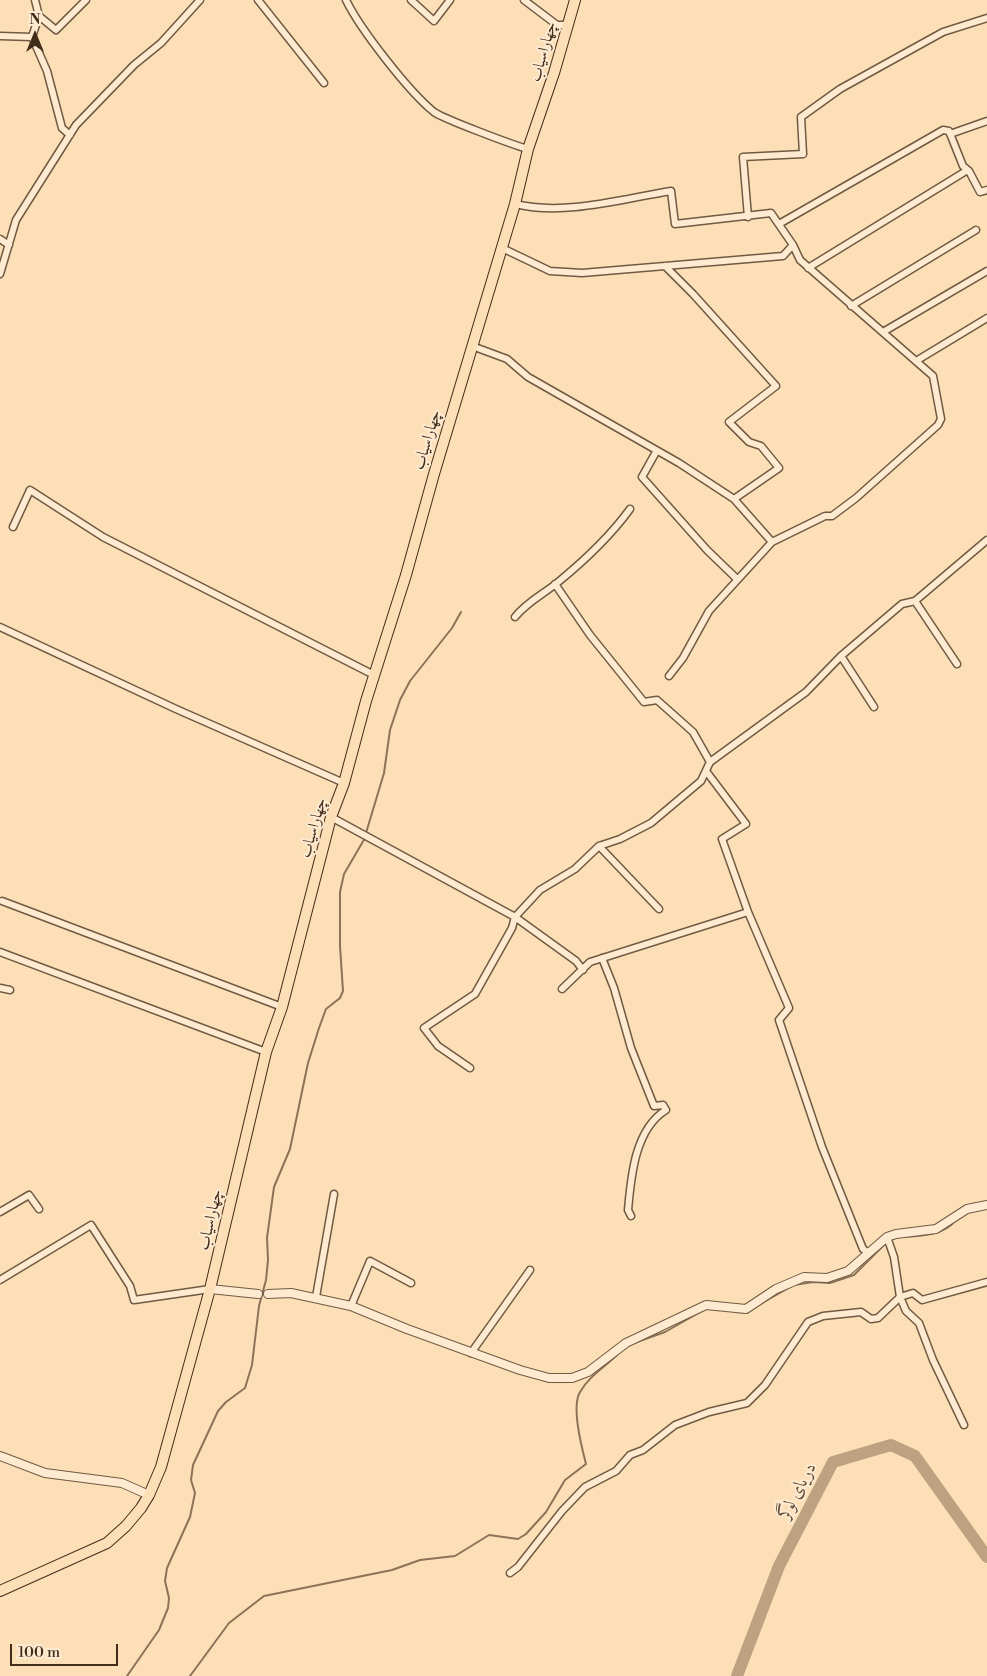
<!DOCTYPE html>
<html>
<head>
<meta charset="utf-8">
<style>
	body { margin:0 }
	#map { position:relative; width:987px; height:1676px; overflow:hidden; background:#fcdfb6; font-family:"Libre Bodoni",serif }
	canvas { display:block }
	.north { position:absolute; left:10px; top:10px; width:50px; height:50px; -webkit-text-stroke:4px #fdead0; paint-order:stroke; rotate:0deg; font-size:14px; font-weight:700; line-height:20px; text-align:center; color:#422d1b }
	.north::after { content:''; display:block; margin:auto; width:18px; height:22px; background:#422d1b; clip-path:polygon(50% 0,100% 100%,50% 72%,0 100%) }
	.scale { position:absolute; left:10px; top:1644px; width:108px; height:22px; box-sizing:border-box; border:2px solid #422d1b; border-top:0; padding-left:6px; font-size:15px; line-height:18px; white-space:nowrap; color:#422d1b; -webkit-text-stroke:4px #fdead0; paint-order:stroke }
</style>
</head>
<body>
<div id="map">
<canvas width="987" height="1676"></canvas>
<div class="north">N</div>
<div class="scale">100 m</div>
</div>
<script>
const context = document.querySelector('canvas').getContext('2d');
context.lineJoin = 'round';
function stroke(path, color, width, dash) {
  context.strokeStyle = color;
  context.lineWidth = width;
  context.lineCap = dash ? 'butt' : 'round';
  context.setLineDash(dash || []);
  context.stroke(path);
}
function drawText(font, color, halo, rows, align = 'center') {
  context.font = font + ' "Libre Bodoni",Amiri,serif';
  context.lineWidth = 4;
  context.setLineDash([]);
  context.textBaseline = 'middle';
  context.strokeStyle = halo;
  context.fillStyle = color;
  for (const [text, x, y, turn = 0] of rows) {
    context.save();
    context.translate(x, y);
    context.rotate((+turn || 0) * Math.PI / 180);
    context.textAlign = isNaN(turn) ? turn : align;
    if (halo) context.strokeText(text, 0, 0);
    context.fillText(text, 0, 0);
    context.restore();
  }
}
stroke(new Path2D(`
	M366 833 384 773 390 730 400 700 410 681 452 628 461 612
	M901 1237C919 1236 944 1236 956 1220
	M762 1303 794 1285 813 1282 830 1283 854 1275 885 1244
	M736 1312 747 1313 758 1305
	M634 1343 665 1332 702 1311
	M127 1676 159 1630 168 1608 169 1598 165 1581 167 1568 190 1517 195 1493 191 1480 193 1465 218 1411 226 1402 245 1388 252 1365 259 1306 266 1280 268 1260 267 1238 274 1187 290 1149 308 1063 319 1028 326 1009 340 998 343 991 340 946V892L344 874 365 838
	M190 1676 229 1623 264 1596 392 1570 420 1560 455 1556 489 1535 518 1539 526 1534 546 1512 565 1480 586 1464C582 1448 571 1407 580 1392 589 1376 606 1366 618 1354`), '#8c7358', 2);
stroke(new Path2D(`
	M737 1676 779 1566 833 1462 891 1445 915 1456 987 1557`), '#bda281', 12);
const minor = new Path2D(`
	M258 0 324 83
	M346 0C360 29 409 92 434 112 444 119 513 145 528 149
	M411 0 434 21 450 0
	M524 0 557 25H567
	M39 16 56 30 86 0
	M0 36 32 37 39 16 35 0
	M32 37 47 71 62 128 70 135
	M950 134 987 121
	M515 204C565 216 621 199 671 191L675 224 771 213 793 245 800 260 933 376 941 419 938 425 856 498 832 516H825L772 542 709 611 683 658 669 676
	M748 217 743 157 803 154 801 117 840 89 943 32 987 18
	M779 224 943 130 949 131 963 166 969 171 980 192 987 190
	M0 239 9 245
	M502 248 550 271 582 273 783 256 793 245
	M665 266 693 294 776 386 729 422 749 442 761 446 779 468 734 499
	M808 268 966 171
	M0 274 16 220 76 125 134 65 161 43 200 0
	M851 306 976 230
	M883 332 987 271
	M472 346 507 359 528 377 679 463 734 499 772 542
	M916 361 987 318
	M656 452 642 477 707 550 737 579
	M13 527 30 490 103 537 374 675
	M555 584 590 635 644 702 657 700 693 732 710 762
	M915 601 957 664
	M515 617C527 602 542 595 557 583 584 561 609 538 630 509
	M0 627 176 709 344 783
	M841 656 874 707
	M706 771 746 824 722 839 748 912 789 1008 779 1020 822 1147 863 1249 869 1253
	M331 817 515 917 576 961 583 970
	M599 846 659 909
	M2 901 282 1007
	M0 952 266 1052
	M602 958 614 988 631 1048 654 1106 663 1105 666 1110C635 1129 631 1176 628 1210L631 1216
	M0 988 10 990
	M562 989 590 962 748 912
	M470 1068 438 1046 424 1028 475 994 512 928 515 917 540 890 575 869 599 846 620 839 651 823 701 781 710 762 806 692 841 656 902 604 915 601 987 540
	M0 1212 29 1195 39 1209
	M887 1237 894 1257 900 1297 906 1311 919 1323 933 1360 964 1425
	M0 1280 91 1225 130 1286 134 1300 210 1289
	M316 1297 334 1194
	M351 1306 370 1261 411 1283
	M471 1353 530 1270
	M510 1573 518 1567 562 1511 585 1487 616 1471 630 1455 643 1450 675 1425 709 1412 747 1403 765 1385 808 1322 823 1316 861 1312 871 1319 878 1318 900 1297 913 1293 922 1300 987 1282`);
const tertiary = new Path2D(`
	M210 1289 258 1294
	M268 1294 291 1293 351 1306 407 1329 520 1370 549 1378H572L588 1372 626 1343 706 1305 746 1309 776 1289 804 1277 827 1278 848 1271 887 1237 896 1234 936 1229 967 1209 987 1205
	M0 1456 45 1473 122 1483 149 1495`);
const trunk = new Path2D(`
	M0 1591 107 1543 126 1526 141 1508 149 1495 161 1467 210 1289 266 1052 282 1007 331 817 344 783 366 701 406 575 434 474 515 204 528 149 554 73 575 0`);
stroke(minor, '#705a42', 9);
stroke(tertiary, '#705a42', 10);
stroke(trunk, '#422d1b', 12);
stroke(minor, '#fdead0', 6);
stroke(tertiary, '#fdead0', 8);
stroke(trunk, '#fcdfb6', 10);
drawText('16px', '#422d1b', '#fdead0', [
	["چهاراسیاب",544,52,-74],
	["چهاراسیاب",428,440,-73],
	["چهاراسیاب",314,828,-74],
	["چهاراسیاب",211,1220,-77]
]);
drawText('italic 18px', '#614a34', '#fdead0', [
	["دریای لوگر",798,1491,-62]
]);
</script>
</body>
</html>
